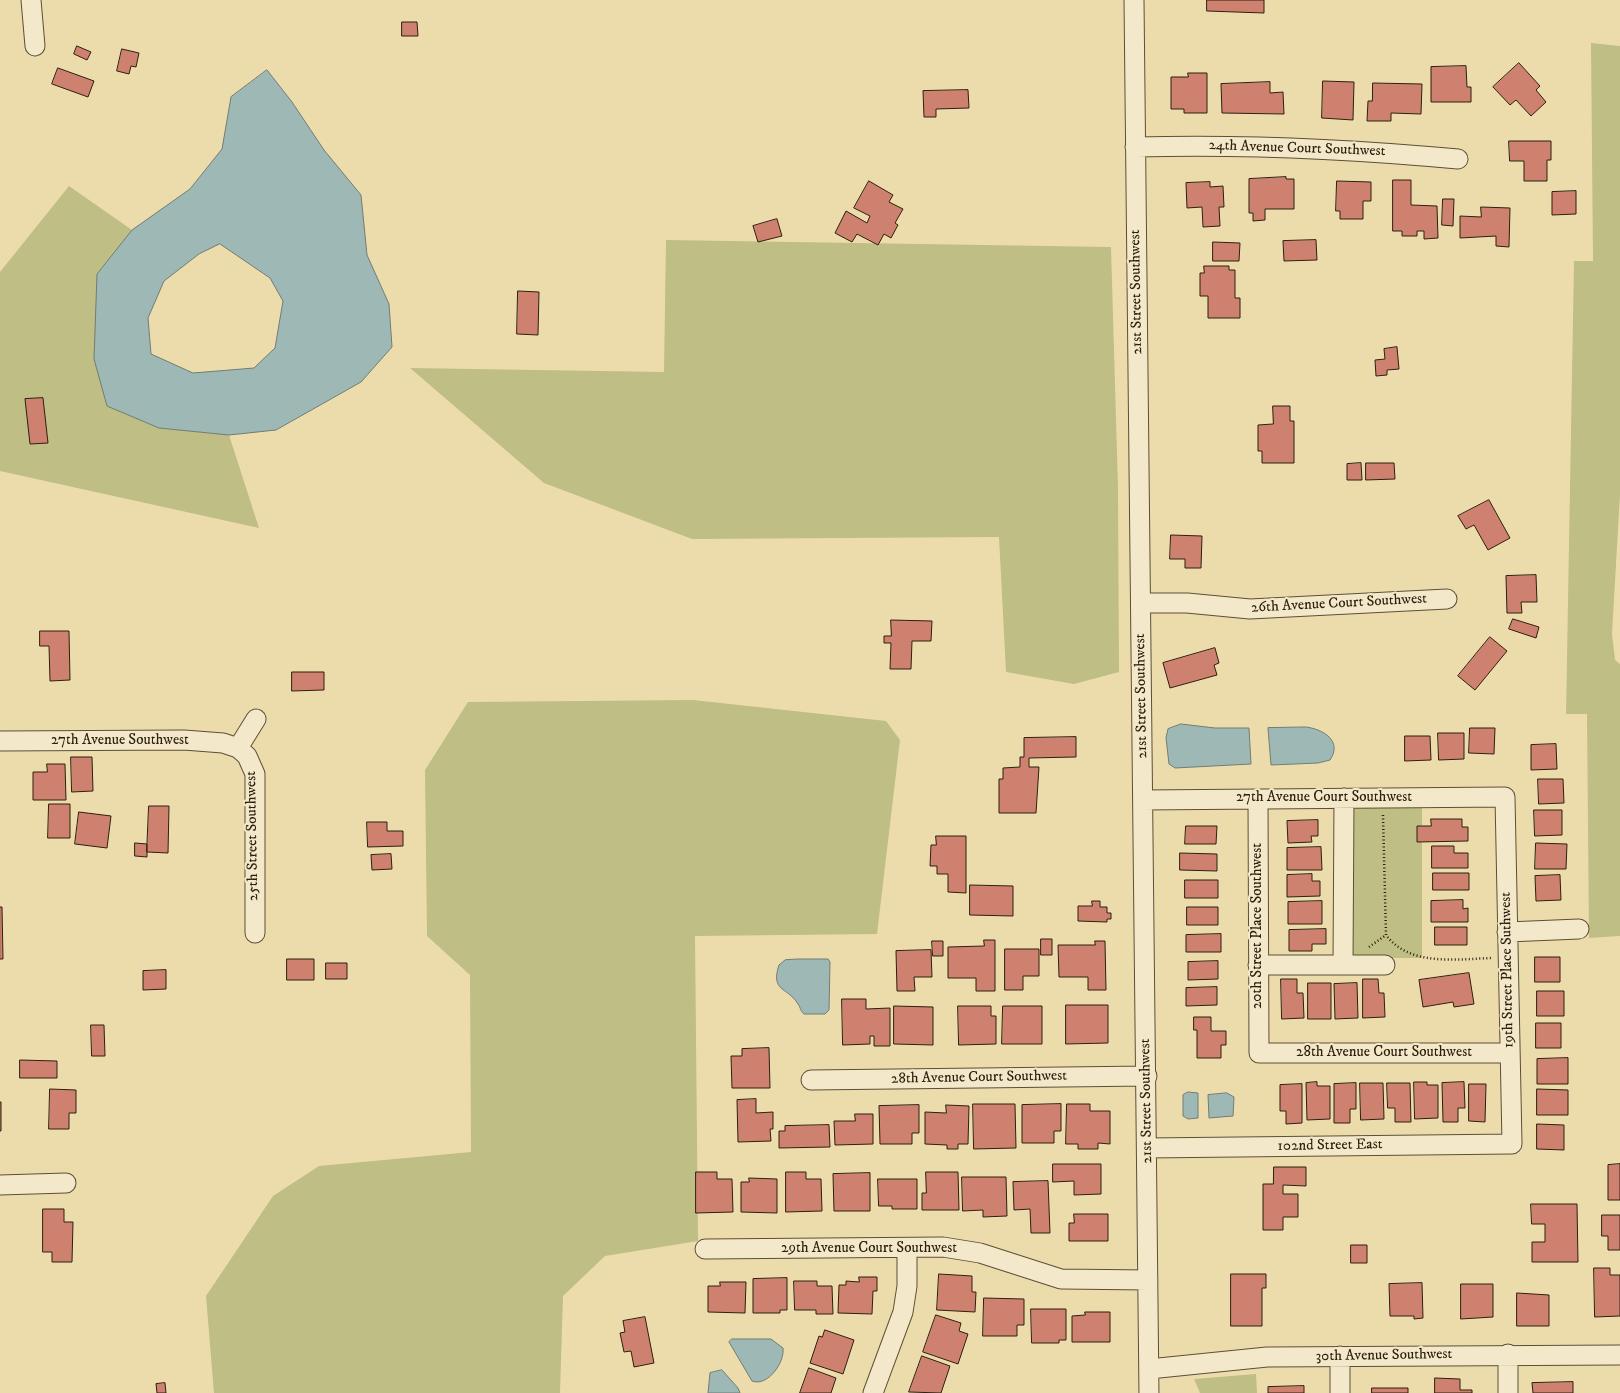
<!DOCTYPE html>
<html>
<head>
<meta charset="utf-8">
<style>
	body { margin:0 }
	canvas { display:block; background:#ecdcac }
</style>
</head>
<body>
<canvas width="1620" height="1393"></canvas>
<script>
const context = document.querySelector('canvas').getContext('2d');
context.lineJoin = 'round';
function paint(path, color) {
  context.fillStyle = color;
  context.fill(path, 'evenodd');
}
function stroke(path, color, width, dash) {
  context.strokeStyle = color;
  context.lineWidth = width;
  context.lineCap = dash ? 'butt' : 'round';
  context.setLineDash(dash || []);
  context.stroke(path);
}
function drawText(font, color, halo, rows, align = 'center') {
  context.font = font + ' "IM FELL DW Pica",serif';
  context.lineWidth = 4;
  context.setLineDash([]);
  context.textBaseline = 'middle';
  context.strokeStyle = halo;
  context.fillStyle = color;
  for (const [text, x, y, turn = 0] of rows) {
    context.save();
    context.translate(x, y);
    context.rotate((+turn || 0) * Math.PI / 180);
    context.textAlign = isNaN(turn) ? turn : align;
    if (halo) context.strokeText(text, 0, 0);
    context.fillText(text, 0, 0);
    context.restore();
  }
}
paint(new Path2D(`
	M1591 43 1620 46V494L1612 634 1615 660 1620 664V936L1589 938 1587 714H1566L1574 261H1593Z
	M69 186 132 230 97 274 159 428 229 435 259 528 0 471V272Z
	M666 240 1111 247 1118 488 1119 672 1074 684 1006 672 999 537 692 539 544 483 410 368 664 372Z
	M693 700 886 721 900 740 877 934 695 936 698 1241 605 1256 563 1296 560 1393H214L206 1296 273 1196 319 1166 471 1152 470 975 427 936 425 770 468 702Z
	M1349 808H1422V958H1357L1352 954 1349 945Z
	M1256 1374 1257 1393H1200L1194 1379Z`), '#bfbe84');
const water = new Path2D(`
	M267 70 292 102 324 150 361 195 367 255 389 304 392 347 361 382 276 430 229 435 159 428 107 406 94 359 97 274 132 230 190 189 222 149 231 97ZM220 244 270 278 283 301 275 348 254 368 193 373 151 354 148 318 164 281 199 254Z
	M1181 724 1215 728H1249L1251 764 1175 768 1169 764 1166 738 1168 729Z
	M1306 727C1323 729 1343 741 1330 760L1318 763 1271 765 1268 728Z
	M798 959H828L830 962 829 1010 825 1014H804C800 1011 801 1008 798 1004 788 987 770 992 779 965L785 960Z
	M1188 1092 1198 1093V1118L1188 1119 1183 1116V1095Z
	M1227 1093 1234 1097 1233 1116 1209 1118 1208 1095Z
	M732 1339H771L783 1348C785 1362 768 1387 752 1381L729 1342Z
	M722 1370 738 1388 740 1393H708L710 1373Z`);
paint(water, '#9eb9b5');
stroke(water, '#717c73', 1);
const building = new Path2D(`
	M1207 0H1264V13L1207 11Z
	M402 22H417L418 36H402Z
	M77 46 91 52 87 60 74 54Z
	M122 49 139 53 136 67 131 66 129 74 117 71Z
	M1519 63 1540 86 1536 90 1546 102 1531 116 1516 100 1510 105 1493 87Z
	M1466 66 1467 87H1471V102H1431V67Z
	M58 68 94 81 88 97 52 84Z
	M1188 73H1207V113H1184V109H1171V77H1188Z
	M1323 81 1354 82 1353 120 1322 118Z
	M1270 82V93L1283 92 1284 114 1222 113 1221 84Z
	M1373 83 1422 84 1421 114 1391 113V121H1367L1368 101H1372Z
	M968 90 969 108 936 109V117H924L923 91Z
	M1509 141H1551V160H1547V181H1524V161H1510Z
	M1286 177V179H1294V209H1265V220L1253 221V213H1249V179Z
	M1393 180H1411V205L1437 206 1438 238 1424 239V231H1417V236H1402V231H1393Z
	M869 181 893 195 889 202 903 209 895 223 898 225 891 238 884 234 878 245 857 234 852 242 835 233 846 211 867 223 870 216 854 208Z
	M1337 181 1371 182V201H1363V219H1340V211H1336Z
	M1210 182V187L1223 186 1224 207H1219L1220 226 1203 227 1202 207 1187 208 1186 183Z
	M1576 191V214L1552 215V192Z
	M1443 199H1454L1453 226 1442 225Z
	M1481 207 1510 208 1509 247 1496 246V236L1460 238V216L1481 217Z
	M777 219 782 236 758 242 753 226Z
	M1316 240 1317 260 1284 261 1283 241Z
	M1213 242 1240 243 1239 261H1213Z
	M1204 266H1229V270H1235V298H1240V318H1208V296H1200V273H1204Z
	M518 291 539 292 538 335 517 334Z
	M1397 347 1399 369 1387 370V375L1376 376 1375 360 1385 359 1384 349Z
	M43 398 48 443 30 444 25 399Z
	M1273 406H1290V421H1294V463H1262V451H1258V425L1273 424Z
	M1361 463 1362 480H1347V464Z
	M1366 463H1394L1395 479 1366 480Z
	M1489 500 1510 538 1488 550 1474 525 1466 529 1458 516Z
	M1171 535 1202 536 1201 568H1185V559H1170Z
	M1536 575 1537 602H1521L1522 613H1507L1506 576Z
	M1513 619 1539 627 1536 638 1509 629Z
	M891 620 932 621 931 641H912L911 669H890L891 643H884V636H891Z
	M40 631H69L70 680 50 681 49 646H40Z
	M1490 637 1507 651 1475 690 1458 676Z
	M1215 648 1219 663 1214 665 1217 675 1170 688 1163 663Z
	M292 672H324V690L292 691Z
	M1470 728H1495L1494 754 1469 753Z
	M1438 733H1464V759L1439 760Z
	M1405 736H1430L1431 760 1405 761Z
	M1076 737V757L1029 758V767H1039L1036 813H999V779H1003V768L1020 767V757H1024V738Z
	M1556 744 1557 769 1531 770V745Z
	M71 757H92L93 791 72 792Z
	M47 764H65L66 800H33V772H47Z
	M1538 779H1563L1564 803 1539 804Z
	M49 804H70V838H48Z
	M149 806H169L168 853 147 852Z
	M1534 810H1562V835L1535 836Z
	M79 812 111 816 107 848 75 844Z
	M1431 819H1462V827H1468V841L1417 842V826H1431Z
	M1318 820V836H1311L1312 842 1288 843 1287 821Z
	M367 822H387V831H403V846L368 847Z
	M1186 826H1217L1216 844H1185Z
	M936 836H966V893L948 892V874H937V866H930L931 845H936Z
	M135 843 147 844V857L135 856Z
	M1536 843 1567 844 1566 869H1535Z
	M1432 846H1454V853H1468V868H1432Z
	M1321 847 1322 870H1287V848Z
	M1180 853 1217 854V871L1180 870Z
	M391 854 392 869 372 870 371 855Z
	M1433 873H1469V890H1433Z
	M1312 874V881H1320V896L1287 897V875Z
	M1560 875 1561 900 1536 901 1535 876Z
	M1185 880H1218V898H1185Z
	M970 885 1013 886V916L970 915Z
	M1463 900V909L1468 908V922H1431V901Z
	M1092 901H1100V907H1107V913H1111V919H1107V922L1078 921V906H1092Z
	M1322 901V924H1288V902Z
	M0 907H2L3 959H0Z
	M1187 907H1218V925H1187Z
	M1435 927H1467V945H1435Z
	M1326 929V944H1312V951H1289V930Z
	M1221 934V952H1186V935Z
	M1041 939H1052V955H1041Z
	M984 940H995V991H976V978H948V947L984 946Z
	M932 941H943V956H933Z
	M1095 941H1105L1106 990H1088V977H1059L1058 945H1095Z
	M1005 949H1039V976H1023V990H1005Z
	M931 950 932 977H914L915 991H897L896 951Z
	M1535 957H1560V982H1535Z
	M287 959H314V980H287Z
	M1218 961V979L1188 980V962Z
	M326 963H347V979H326Z
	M166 970V989L143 990V971Z
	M1469 973 1474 1004 1454 1007 1453 1002 1423 1007 1419 980Z
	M1281 979H1297V993H1303L1304 1018 1282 1019Z
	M1363 979H1378L1379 993H1384L1385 1017 1363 1018Z
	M1308 983H1331V1019H1308Z
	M1357 983 1358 1018 1335 1019 1334 984Z
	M1217 987V1005L1186 1006V988Z
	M1537 991H1564V1016H1537Z
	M842 999H866V1009L890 1008V1046H874V1036H870V1044L843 1045Z
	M1066 1005H1108V1043L1066 1044Z
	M894 1006 933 1007V1045L894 1044Z
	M958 1006H991V1016H996V1044L959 1045Z
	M1003 1006H1042V1044H1002Z
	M1194 1017H1211V1031H1226V1045H1221V1058H1197V1030H1194Z
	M1536 1023H1561V1048H1536Z
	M91 1025H104L105 1056H92Z
	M769 1048 770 1088H732L731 1056H742V1049Z
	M1568 1058V1084H1537V1059Z
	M20 1060 57 1061V1078H20Z
	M1317 1082V1086H1330V1119L1307 1120 1306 1083Z
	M1414 1082H1427V1085H1438V1118L1415 1119Z
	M1464 1082 1465 1108H1458V1122H1443L1442 1083Z
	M1356 1083V1109H1350V1123H1334V1084Z
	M1360 1083H1383L1384 1119 1361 1120Z
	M1387 1083H1410L1411 1122H1395V1108H1388Z
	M1302 1084V1123L1286 1124V1111H1280V1085Z
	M1469 1084H1486L1485 1122 1469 1121Z
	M50 1089 76 1090V1113H69V1129H49Z
	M1537 1089 1568 1090V1115H1537Z
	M756 1099V1113L773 1112V1129H770L771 1141 738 1142 737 1100Z
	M0 1102H1V1131H0Z
	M973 1104H1015L1016 1148 974 1149Z
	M1061 1104V1131H1054V1143H1022V1105Z
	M1067 1104H1090V1111H1110V1144L1098 1143V1149H1078V1144H1066Z
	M919 1105V1133H912V1144H880L879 1106Z
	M946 1105 969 1106 968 1144H958V1149H947V1145L925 1144V1112L946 1113Z
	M855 1114H873V1144L835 1145 834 1121H855Z
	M1537 1124 1564 1125V1150L1537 1149Z
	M829 1125 830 1147 779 1148V1131H785V1126Z
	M1053 1164H1101V1194L1074 1195V1181L1053 1182Z
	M1620 1164V1200H1608V1165Z
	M1274 1167H1306V1186L1283 1185V1194H1298V1217H1283V1230H1263V1184H1273Z
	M696 1172H717V1179H732L733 1212 696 1213Z
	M786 1172H806V1179H821L822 1211 786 1212Z
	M926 1172H958L959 1210H922V1193H926Z
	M870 1173V1211H834L833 1174Z
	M962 1177H1006L1007 1216 983 1217V1210L963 1211Z
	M749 1178 777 1179V1213L741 1212V1182H749Z
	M878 1179H917V1209H892V1206H879Z
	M1048 1181 1050 1233H1031L1030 1209 1014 1210 1013 1182Z
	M1531 1204H1577L1578 1262H1532V1242H1545V1224H1532Z
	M43 1209H64V1222H73L72 1262H52V1252H43Z
	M1074 1214H1108V1241H1069V1223H1074Z
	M1602 1215H1620V1250H1608V1236H1602Z
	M1351 1245H1367V1263H1351Z
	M1594 1268H1610V1275H1620V1316L1595 1317Z
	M939 1274 972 1276V1292H976L975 1312 937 1310Z
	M1231 1274H1266V1288H1262V1326H1231Z
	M859 1277H877V1291H873L872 1314 838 1313 839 1285H846V1281L859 1282Z
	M787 1278V1310H780V1313H753V1279Z
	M794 1281H817V1286H832L833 1314H816V1310H795Z
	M720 1282H746L745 1313 708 1312V1286H720Z
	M1422 1283 1423 1318 1414 1319V1316H1390L1389 1284Z
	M1461 1284H1493V1317L1461 1319Z
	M1517 1293 1549 1295V1326H1517Z
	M984 1298 1024 1299V1325H1017V1336H983Z
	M1031 1309H1066V1340H1059V1343H1032Z
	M1085 1312H1110V1342H1072V1316L1085 1315Z
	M936 1315 961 1323 959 1331 968 1334 958 1364 923 1352Z
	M645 1317 654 1363 634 1367 631 1351 624 1352 620 1333 625 1332 623 1321Z
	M825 1330 854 1340 843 1374 810 1363 819 1336 822 1337Z
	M922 1356 950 1366 941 1393 909 1392Z
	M809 1368 836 1378 831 1393H800Z
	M1435 1378 1460 1379V1390H1472V1393H1435Z
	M1573 1382V1393H1533L1532 1383Z
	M165 1383 166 1393H157L156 1384Z
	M1304 1386V1393H1268V1387Z
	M1372 1388H1408V1393H1372Z`);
paint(building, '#ce816f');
stroke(building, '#2d200f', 1);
const minor = new Path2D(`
	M31 0 35 46
	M1134 0 1149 1393
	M1135 147C1243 144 1350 149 1458 159
	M1141 603H1187L1250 609 1447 599
	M0 741 184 740 223 743 238 748
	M1258 799 1259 1053H1510
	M1143 800 1505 797 1512 1144 1147 1148
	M1507 932 1579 929
	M255 933V774L247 756 238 748 256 719
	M1258 965H1385
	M1343 965 1344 798
	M811 1080 1147 1076
	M0 1185 66 1183
	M705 1249 943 1247 980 1253 1061 1279 1148 1280
	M1508 1354V1393
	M1340 1356V1393
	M1149 1369 1267 1357 1620 1355
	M873 1393 903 1312 907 1286V1248`);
stroke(minor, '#5d4f36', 21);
stroke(new Path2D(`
	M1383 815 1386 935C1410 967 1457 959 1493 958
	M1369 947 1386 935`), '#2d200f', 2.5, [1, 2.5]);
stroke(minor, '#f3e8c9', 19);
drawText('15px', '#2d200f', '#f3e8c9', [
	["24th Avenue Court Southwest",1297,149,2],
	["21st Street Southwest",1137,292,-91],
	["26th Avenue Court Southwest",1339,604,-3],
	["21st Street Southwest",1142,696,-91],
	["27th Avenue Southwest",120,741],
	["27th Avenue Court Southwest",1324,798],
	["25th Street Southwest",253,836,-91],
	["20th Street Place Southwest",1258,926,-90],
	["19th Street Place Suthwest",1508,970,-91],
	["28th Avenue Court Southwest",1384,1053],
	["28th Avenue Court Southwest",979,1078,-1],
	["21st Street Southwest",1147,1101,-91],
	["102nd Street East",1330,1146,-1],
	["29th Avenue Court Southwest",869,1249],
	["30th Avenue Southwest",1384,1356,-1]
]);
</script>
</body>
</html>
